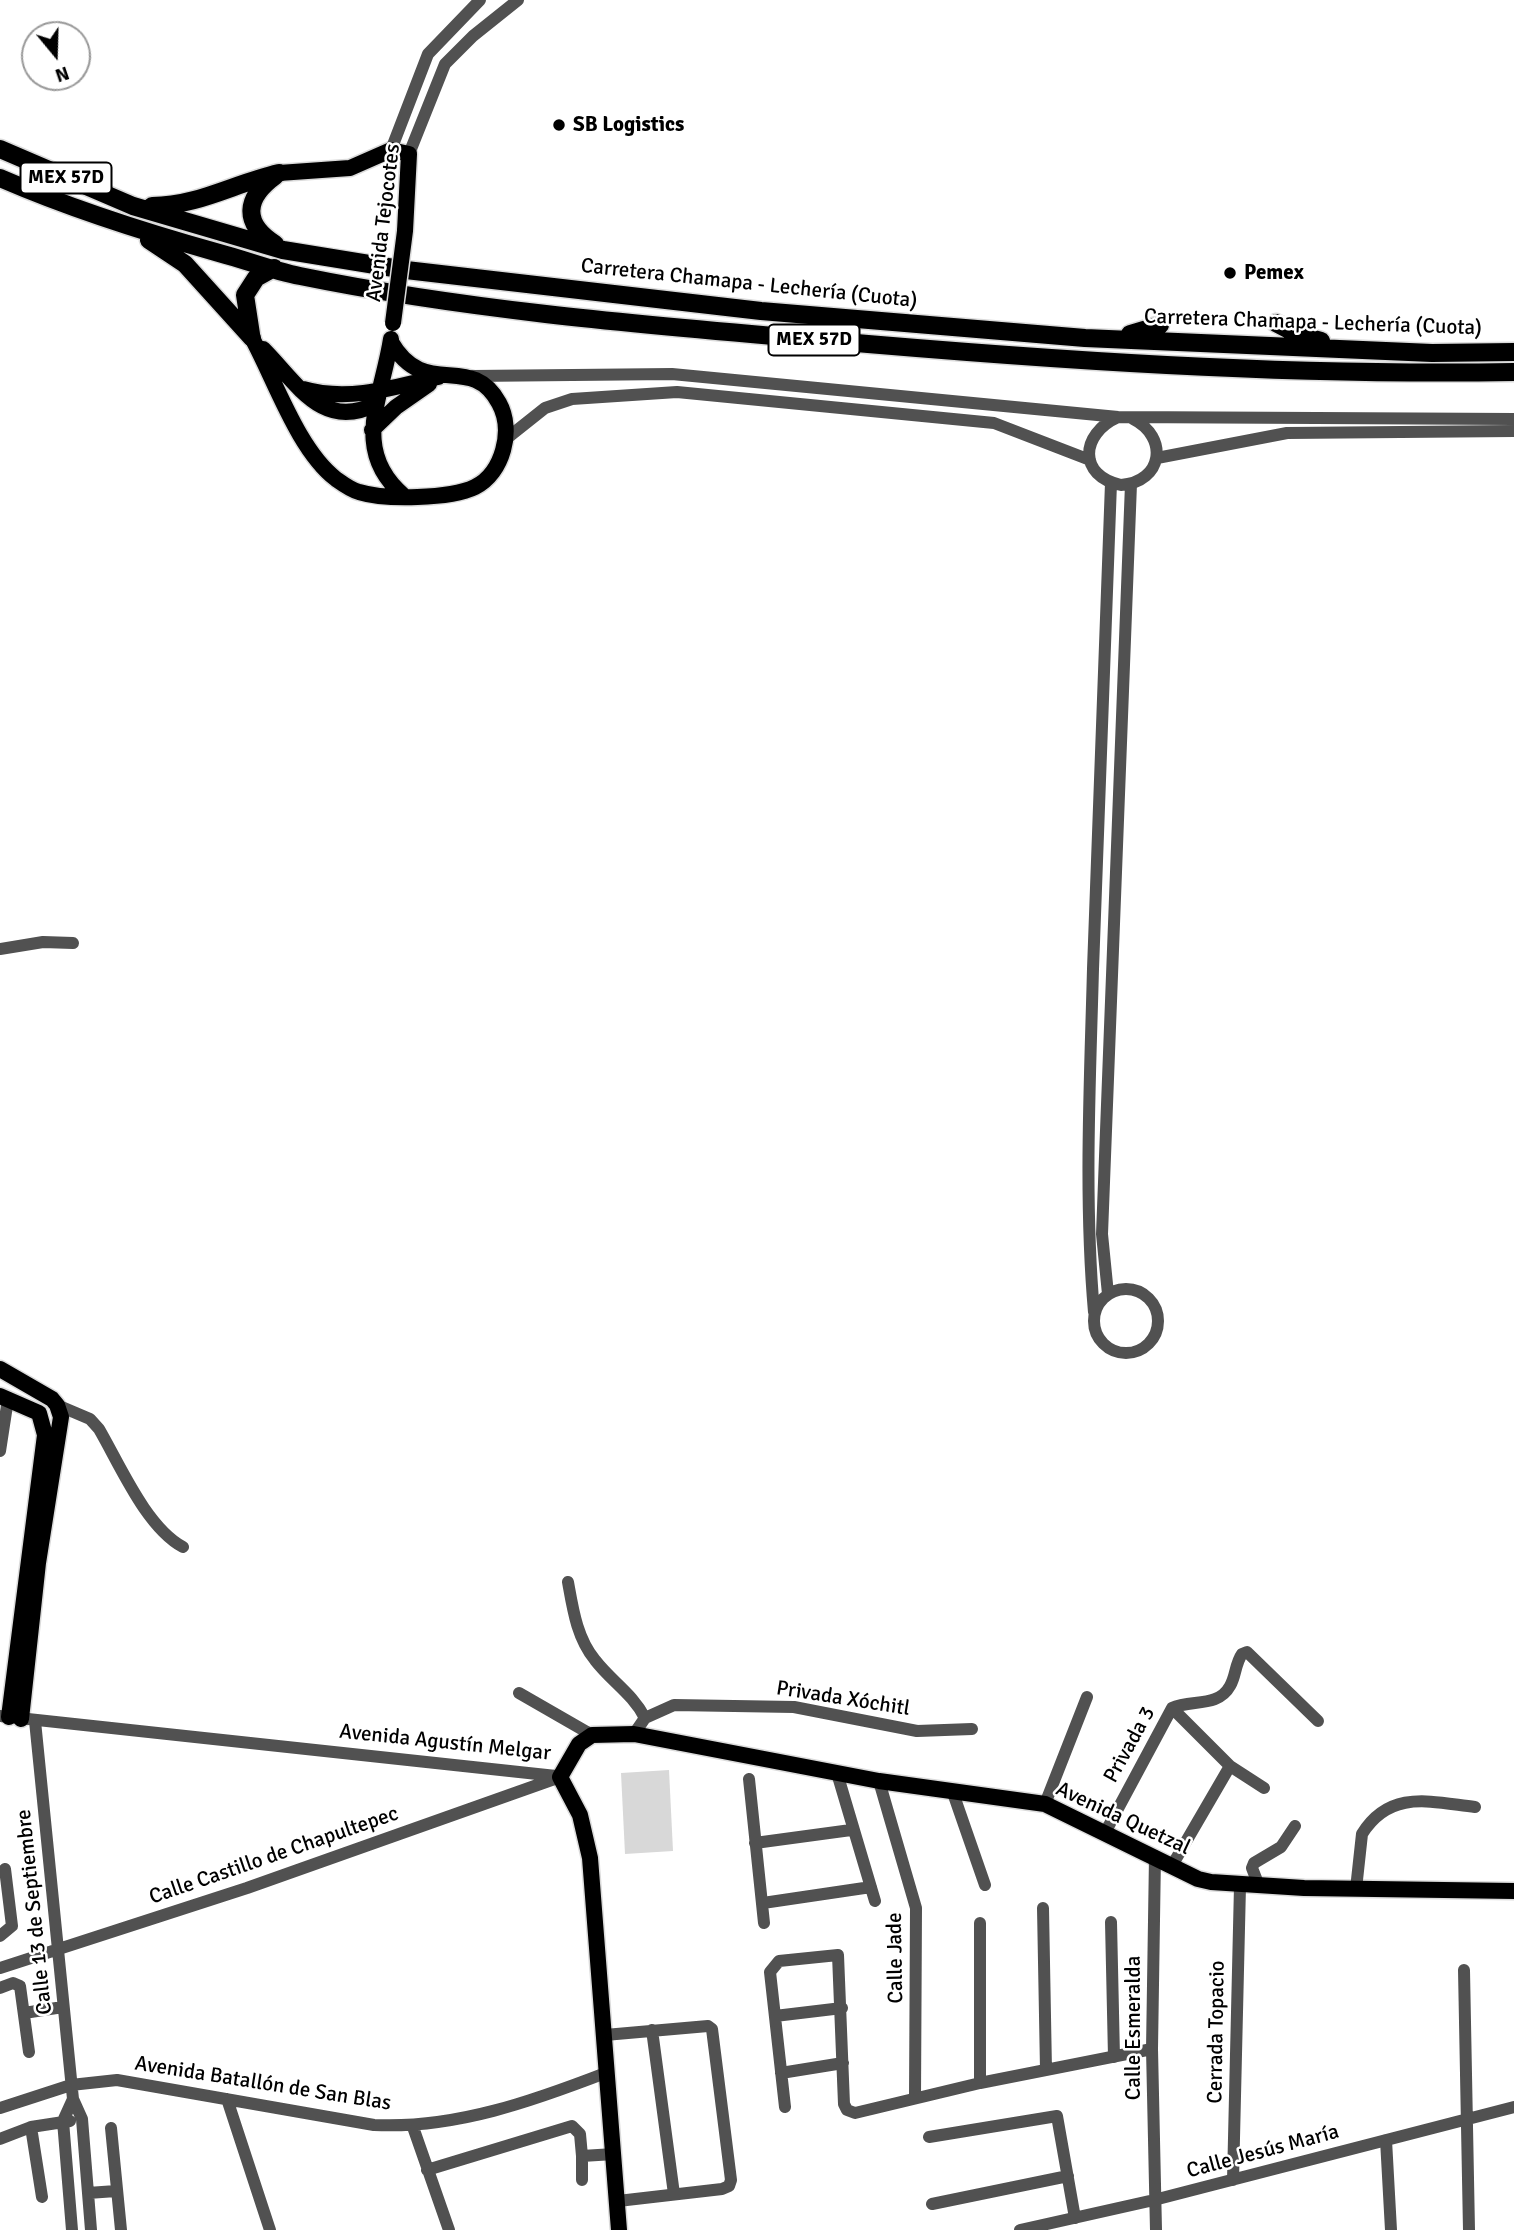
<!DOCTYPE html>
<html>
<head>
<meta charset="utf-8">
<style>
	body { margin:0 }
	#map { position:relative; width:1514px; height:2230px; overflow:hidden; background:#fff; font-family:Signika,sans-serif }
	canvas { display:block }
	.north { position:absolute; left:21px; top:21px; width:70px; height:70px; box-sizing:border-box; background:#fff; border:2px solid #999; border-radius:50%; rotate:161deg; font-size:19px; font-weight:700; line-height:28px; text-align:center; color:#000 }
	.north::after { content:''; display:block; margin:auto; width:24px; height:32px; background:#000; clip-path:polygon(50% 0,100% 100%,50% 72%,0 100%) }
</style>
</head>
<body>
<div id="map">
<canvas width="1514" height="2230"></canvas>
<div class="north">N</div>
</div>
<script>
const context = document.querySelector('canvas').getContext('2d');
context.lineJoin = 'round';
function paint(path, color) {
  context.fillStyle = color;
  context.fill(path, 'evenodd');
}
function stroke(path, color, width, dash) {
  context.strokeStyle = color;
  context.lineWidth = width;
  context.lineCap = dash ? 'butt' : 'round';
  context.setLineDash(dash || []);
  context.stroke(path);
}
function drawText(font, color, halo, rows, align = 'center') {
  context.font = font + ' Signika,sans-serif';
  context.lineWidth = 5;
  context.setLineDash([]);
  context.textBaseline = 'middle';
  context.strokeStyle = halo;
  context.fillStyle = color;
  for (const [text, x, y, turn = 0] of rows) {
    context.save();
    context.translate(x, y);
    context.rotate((+turn || 0) * Math.PI / 180);
    context.textAlign = isNaN(turn) ? turn : align;
    if (halo) context.strokeText(text, 0, 0);
    context.fillText(text, 0, 0);
    context.restore();
  }
}
paint(new Path2D(`
	M669 1770 673 1851 625 1854 621 1773Z`), '#d8d8d8');
const major = new Path2D(`
	M279 173 350 168 391 150 409 154 405 231
	M252 338C275 380 298 450 336 479 343 484 351 490 359 492 385 500 450 499 475 487 503 473 514 430 499 403 471 351 425 401 391 342
	M391 339C382 398 350 450 404 496
	M263 349C298 384 322 431 376 404
	M303 389C348 402 393 388 438 377
	M372 430 396 407 429 384
	M0 1369 52 1399 57 1405 61 1417 38 1563 21 1719
	M0 1396 39 1413 45 1435 9 1717
	M619 2230 590 1858 580 1815 560 1777 579 1744 592 1735 634 1734 879 1781 1045 1804 1198 1879 1211 1882 1304 1888 1514 1891`);
const highway = new Path2D(`
	M0 149 133 206 283 250 406 270 761 311 1085 338 1432 353 1514 352
	M0 178C71 209 144 232 219 253 246 260 273 271 300 276 471 311 647 325 821 340 1051 360 1282 376 1514 372
	M152 206C198 206 235 183 279 173
	M149 240 185 264 252 338
	M275 244C242 223 245 198 275 176
	M1276 323 1299 335 1321 341
	M251 334 245 295 256 278 274 268
	M1130 334 1160 325`);
stroke(major, '#dbdbdb', 19);
stroke(highway, '#dbdbdb', 21);
stroke(new Path2D(`
	M391 150 428 54 480 0
	M409 154 445 64 473 36 518 0
	M472 376 672 374 1118 417 1514 419
	M1118 417C1080 434 1078 476 1121 485 1163 482 1169 437 1133 419
	M506 439 545 408 572 399 677 392 994 423 1090 460
	M1157 458 1287 433 1514 431
	M0 949 43 942 73 943
	M1094 1321a32 32 0 1 1 64 0a32 32 0 1 1-64 0Z
	M1108 1294 1102 1234 1131 484
	M1094 1312C1084 1198 1090 1083 1093 969 1098 807 1104 645 1111 483
	M57 1405 90 1419 99 1429C120 1465 146 1527 183 1547
	M0 1451 8 1399
	M568 1582C573 1610 577 1638 595 1660 611 1681 633 1694 645 1718
	M519 1693 592 1735
	M1172 1708 1230 1766 1264 1788
	M0 1716 556 1776
	M35 1721 73 2099 82 2119 91 2230
	M634 1734 645 1718 674 1705 794 1707 917 1731 972 1729
	M837 1773 875 1901
	M749 1779 764 1923
	M879 1781 916 1908 915 2098
	M952 1790 985 1885
	M1045 1804 1087 1697
	M1106 1831 1172 1708C1191 1699 1218 1708 1230 1686 1236 1676 1235 1664 1242 1654L1247 1652 1318 1721
	M755 1843 851 1830
	M1155 1856 1152 2049 1156 2230
	M1173 1864 1230 1766
	M1259 1886 1252 1868 1254 1863 1281 1847 1295 1826
	M1356 1889 1362 1834C1390 1789 1431 1802 1475 1807
	M763 1903 871 1887
	M1043 1908 1046 2070
	M1111 1922 1114 2057
	M980 1923V2083
	M0 1936 12 1926 5 1869
	M0 1968 247 1888 560 1777
	M1464 1970 1469 2230
	M0 1988 13 1983 20 1986 29 2052
	M24 2013 63 2007
	M775 2016 842 2008
	M652 2030 674 2194
	M605 2035 708 2026 712 2029 731 2180 729 2186 722 2189 618 2201
	M781 2073 843 2063
	M227 2099 270 2230
	M785 2107 770 1972 779 1961 838 1955 844 2104 847 2110 855 2113 980 2083 1152 2049
	M0 2108 71 2085 117 2080 374 2125C455 2129 533 2101 608 2072
	M31 2127 42 2197
	M413 2127 449 2230
	M111 2128 121 2230
	M929 2137 1057 2116 1075 2218
	M0 2139 31 2127 70 2121
	M1386 2140 1391 2230
	M582 2156V2180
	M427 2170 572 2126 580 2134 582 2156 614 2154
	M1233 2180 1240 1886
	M88 2193 116 2191
	M932 2204 1068 2176
	M72 2230 63 2121 73 2099
	M1020 2230 1154 2200 1514 2107`), '#515151', 12);
stroke(major, '#000', 16);
stroke(highway, '#000', 18);
const majorBridge = new Path2D(`
	M393 323 405 231`);
stroke(majorBridge, '#dbdbdb', 19, []);
stroke(majorBridge, '#000', 16);
for (const [x, y, r, color] of [
	[559,125,7,"#000"],
	[1230,273,7,"#000"]
]) {
  const dot = new Path2D();
  dot.arc(x, y, r, 0, 2 * Math.PI);
  context.fillStyle = color;
  context.fill(dot);
  stroke(dot, '#fff', 2.5);
}
for (const [x, y, w] of [
	[66,178,91],
	[814,340,91]
]) {
  const box = new Path2D();
  box.roundRect(x - w / 2, y - 15.5, w, 31, 5);
  context.fillStyle = '#fff';
  context.fill(box);
  stroke(box, '#000', 2);
}
drawText('bold 19px', '#000', null, [
	["MEX 57D",66,178],
	["MEX 57D",814,340]
]);
drawText('bold 21px', '#000', '#fff', [
	["SB Logistics",573,125],
	["Pemex",1244,273]
], 'left');
drawText('21px', '#000', '#fff', [
	["Avenida Tejocotes",384,223,-83],
	["Carretera Chamapa - Lechería (Cuota)",749,284,6],
	["Carretera Chamapa - Lechería (Cuota)",1313,323,2],
	["Privada Xóchitl",843,1699,9],
	["Avenida Agustín Melgar",445,1743,6],
	["Privada 3",1130,1745,-61],
	["Avenida Quetzal",1123,1819,25],
	["Calle Castillo de Chapultepec",274,1856,-19],
	["Calle 13 de Septiembre",35,1912,-96],
	["Calle Jade",896,1958,-91],
	["Calle Esmeralda",1134,2028,-90],
	["Cerrada Topacio",1217,2032,-89],
	["Avenida Batallón de San Blas",263,2084,9],
	["Calle Jesús María",1263,2152,-15]
]);
</script>
</body>
</html>
